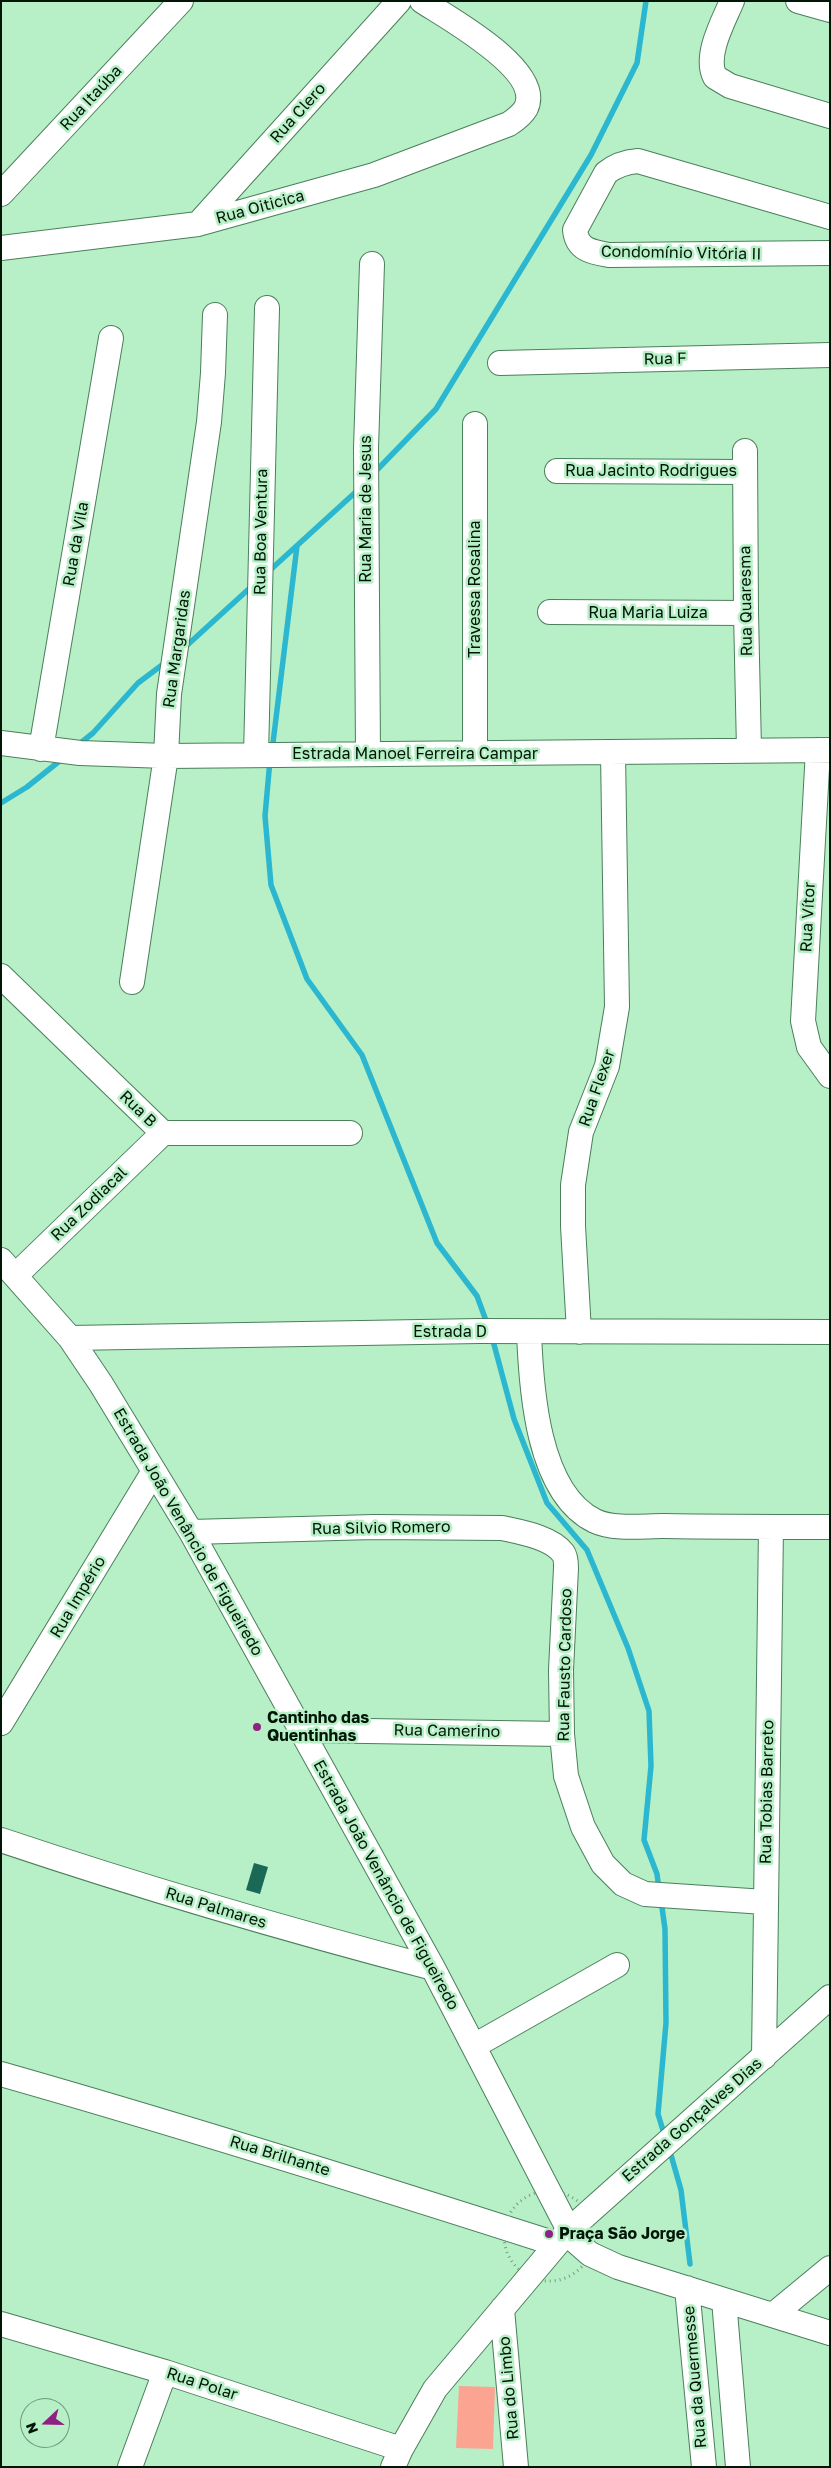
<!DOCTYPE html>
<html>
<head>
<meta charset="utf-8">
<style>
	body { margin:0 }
	#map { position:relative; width:831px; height:2468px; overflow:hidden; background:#b7f0c6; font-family:"Golos Text",sans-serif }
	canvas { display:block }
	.frame { position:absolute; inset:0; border:2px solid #021608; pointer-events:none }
	.north { position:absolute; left:20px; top:2398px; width:50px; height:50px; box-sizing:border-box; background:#b7f0c6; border:1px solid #6f997a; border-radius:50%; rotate:249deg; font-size:14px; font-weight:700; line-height:20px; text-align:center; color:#021608 }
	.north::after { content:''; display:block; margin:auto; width:18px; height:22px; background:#8f2184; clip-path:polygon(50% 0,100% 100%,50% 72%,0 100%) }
</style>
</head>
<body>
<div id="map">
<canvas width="831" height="2468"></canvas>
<div class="frame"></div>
<div class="north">N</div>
</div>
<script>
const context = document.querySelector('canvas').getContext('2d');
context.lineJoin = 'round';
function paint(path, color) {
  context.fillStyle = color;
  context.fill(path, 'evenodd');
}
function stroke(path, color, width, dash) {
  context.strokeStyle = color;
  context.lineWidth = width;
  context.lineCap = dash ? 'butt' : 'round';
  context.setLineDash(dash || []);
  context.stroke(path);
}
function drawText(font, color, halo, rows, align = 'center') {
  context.font = font + ' "Golos Text",sans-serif';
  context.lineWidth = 5;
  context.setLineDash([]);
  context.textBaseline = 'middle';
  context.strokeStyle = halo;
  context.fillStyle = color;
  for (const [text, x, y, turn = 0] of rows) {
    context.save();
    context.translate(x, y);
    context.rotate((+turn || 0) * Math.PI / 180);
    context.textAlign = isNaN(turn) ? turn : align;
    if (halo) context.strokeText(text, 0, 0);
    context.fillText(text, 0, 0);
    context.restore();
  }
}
paint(new Path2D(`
	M459 2386 495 2387 493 2449 456 2448Z`), '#fba491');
stroke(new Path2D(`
	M374 473 436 409 591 155 637 63 646 1
	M268 572 359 489
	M183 649 252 586
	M78 745 93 733 138 683 166 662
	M272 751 297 546
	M270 760 265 816 271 885 307 979 362 1055 437 1243 477 1296 488 1326
	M1 803 27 787 62 759
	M492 1337 514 1419 547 1503 587 1550 628 1648 649 1711 651 1766 644 1840 657 1874 659 1889
	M661 1900 665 1929 666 2023 658 2114 665 2137
	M669 2148 681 2190 690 2264`), '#2cb7d0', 5.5);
paint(new Path2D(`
	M254 1863 268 1867 260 1894 246 1890Z`), '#1a6956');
const minor = new Path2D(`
	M732 1C723 22 704 56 715 77L730 86 830 116
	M798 1 830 10
	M1 194 181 1
	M830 217 638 161C625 162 616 165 606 173L575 230C577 250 592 252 609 255L830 253
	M198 224 399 1
	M1 248 198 224 374 175 509 124C515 120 522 115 526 108 544 70 448 18 422 1
	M500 363 830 355
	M475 424V753
	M745 451 746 613 749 750
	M557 471 745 472
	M550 612 746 613
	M1 743 80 753 166 756 830 750
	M41 749 111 338
	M818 750 803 1021 809 1047 830 1076
	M368 754 366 448 372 264
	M256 755 267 308
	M1 976 163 1133H350
	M132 982 166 756 169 694 209 422 213 373 215 315
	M1 1260 70 1338 101 1384 191 1532 433 1968 574 2240 590 2254 618 2267 830 2333
	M16 1275 163 1133
	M529 1332C531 1387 537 1493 595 1521 614 1530 643 1526 663 1526 718 1527 774 1527 830 1527
	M579 1332 573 1226V1185L581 1132 607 1066 617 1007 613 753
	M70 1338 479 1331 830 1332
	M191 1532 374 1527 502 1528C520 1532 551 1537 563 1553 566 1557 566 1564 566 1568L561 1670 562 1734 566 1776 583 1827 603 1864 623 1884 645 1894 765 1902
	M1 1723 154 1471
	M302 1730 562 1734
	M1 1840C144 1888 288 1930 433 1968
	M474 2046 617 1965
	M764 2057 771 1527
	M1 2074C187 2127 372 2185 556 2244
	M687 2288 704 2467
	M724 2300 738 2467
	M502 2309 516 2467
	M773 2315 830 2268
	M1 2324 165 2372 401 2449
	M130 2467 165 2372
	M393 2467 401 2449 435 2389 568 2231 830 1997`);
stroke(minor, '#4a7f5b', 26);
stroke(new Path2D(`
	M504 2236a45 45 0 1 1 90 0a45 45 0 1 1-90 0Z`), '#739e7e', 3, [1, 4]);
stroke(minor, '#fff', 24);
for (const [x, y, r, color] of [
	[257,1727,5,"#8f2184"],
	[549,2234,5,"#8f2184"]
]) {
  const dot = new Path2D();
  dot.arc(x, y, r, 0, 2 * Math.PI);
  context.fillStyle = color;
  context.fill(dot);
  stroke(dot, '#b7f0c6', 2);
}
drawText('16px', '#021608', '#b7f0c6', [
	["Rua Itaúba",91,98,-47],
	["Rua Clero",298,113,-48],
	["Rua Oiticica",260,207,-15],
	["Condomínio Vitória II",681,253,1],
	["Rua F",665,359,-1],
	["Rua Jacinto Rodrigues",651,471],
	["Rua Maria de Jesus",366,509,-90],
	["Rua Boa Ventura",261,532,-89],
	["Rua da Vila",76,544,-80],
	["Travessa Rosalina",475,589,-90],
	["Rua Quaresma",746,601,-91],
	["Rua Maria Luiza",648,613],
	["Rua Margaridas",177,649,-82],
	["Estrada Manoel Ferreira Campar",415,754],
	["Rua Vítor",808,917,-87],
	["Rua Flexer",597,1088,-71],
	["Rua B",138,1109,44],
	["Rua Zodiacal",89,1204,-44],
	["Estrada D",450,1332],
	["Rua Silvio Romero",381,1528,-1],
	["Estrada João Venâncio de Figueiredo",188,1532,60],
	["Rua Império",78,1597,-59],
	["Rua Fausto Cardoso",565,1665,-89],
	["Rua Camerino",447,1731,1],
	["Rua Tobias Barreto",767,1792,-89],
	["Estrada João Venâncio de Figueiredo",386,1885,61],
	["Rua Palmares",216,1908,17],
	["Estrada Gonçalves Dias",692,2120,-41],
	["Rua Brilhante",280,2156,17],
	["Rua da Quermesse",695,2377,-95],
	["Rua Polar",202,2384,18],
	["Rua do Limbo",509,2388,-95]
]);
drawText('bold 16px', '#021608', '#b7f0c6', [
	["Cantinho das",267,1718],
	["Quentinhas",267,1736],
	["Praça São Jorge",559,2234]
], 'left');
</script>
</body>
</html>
